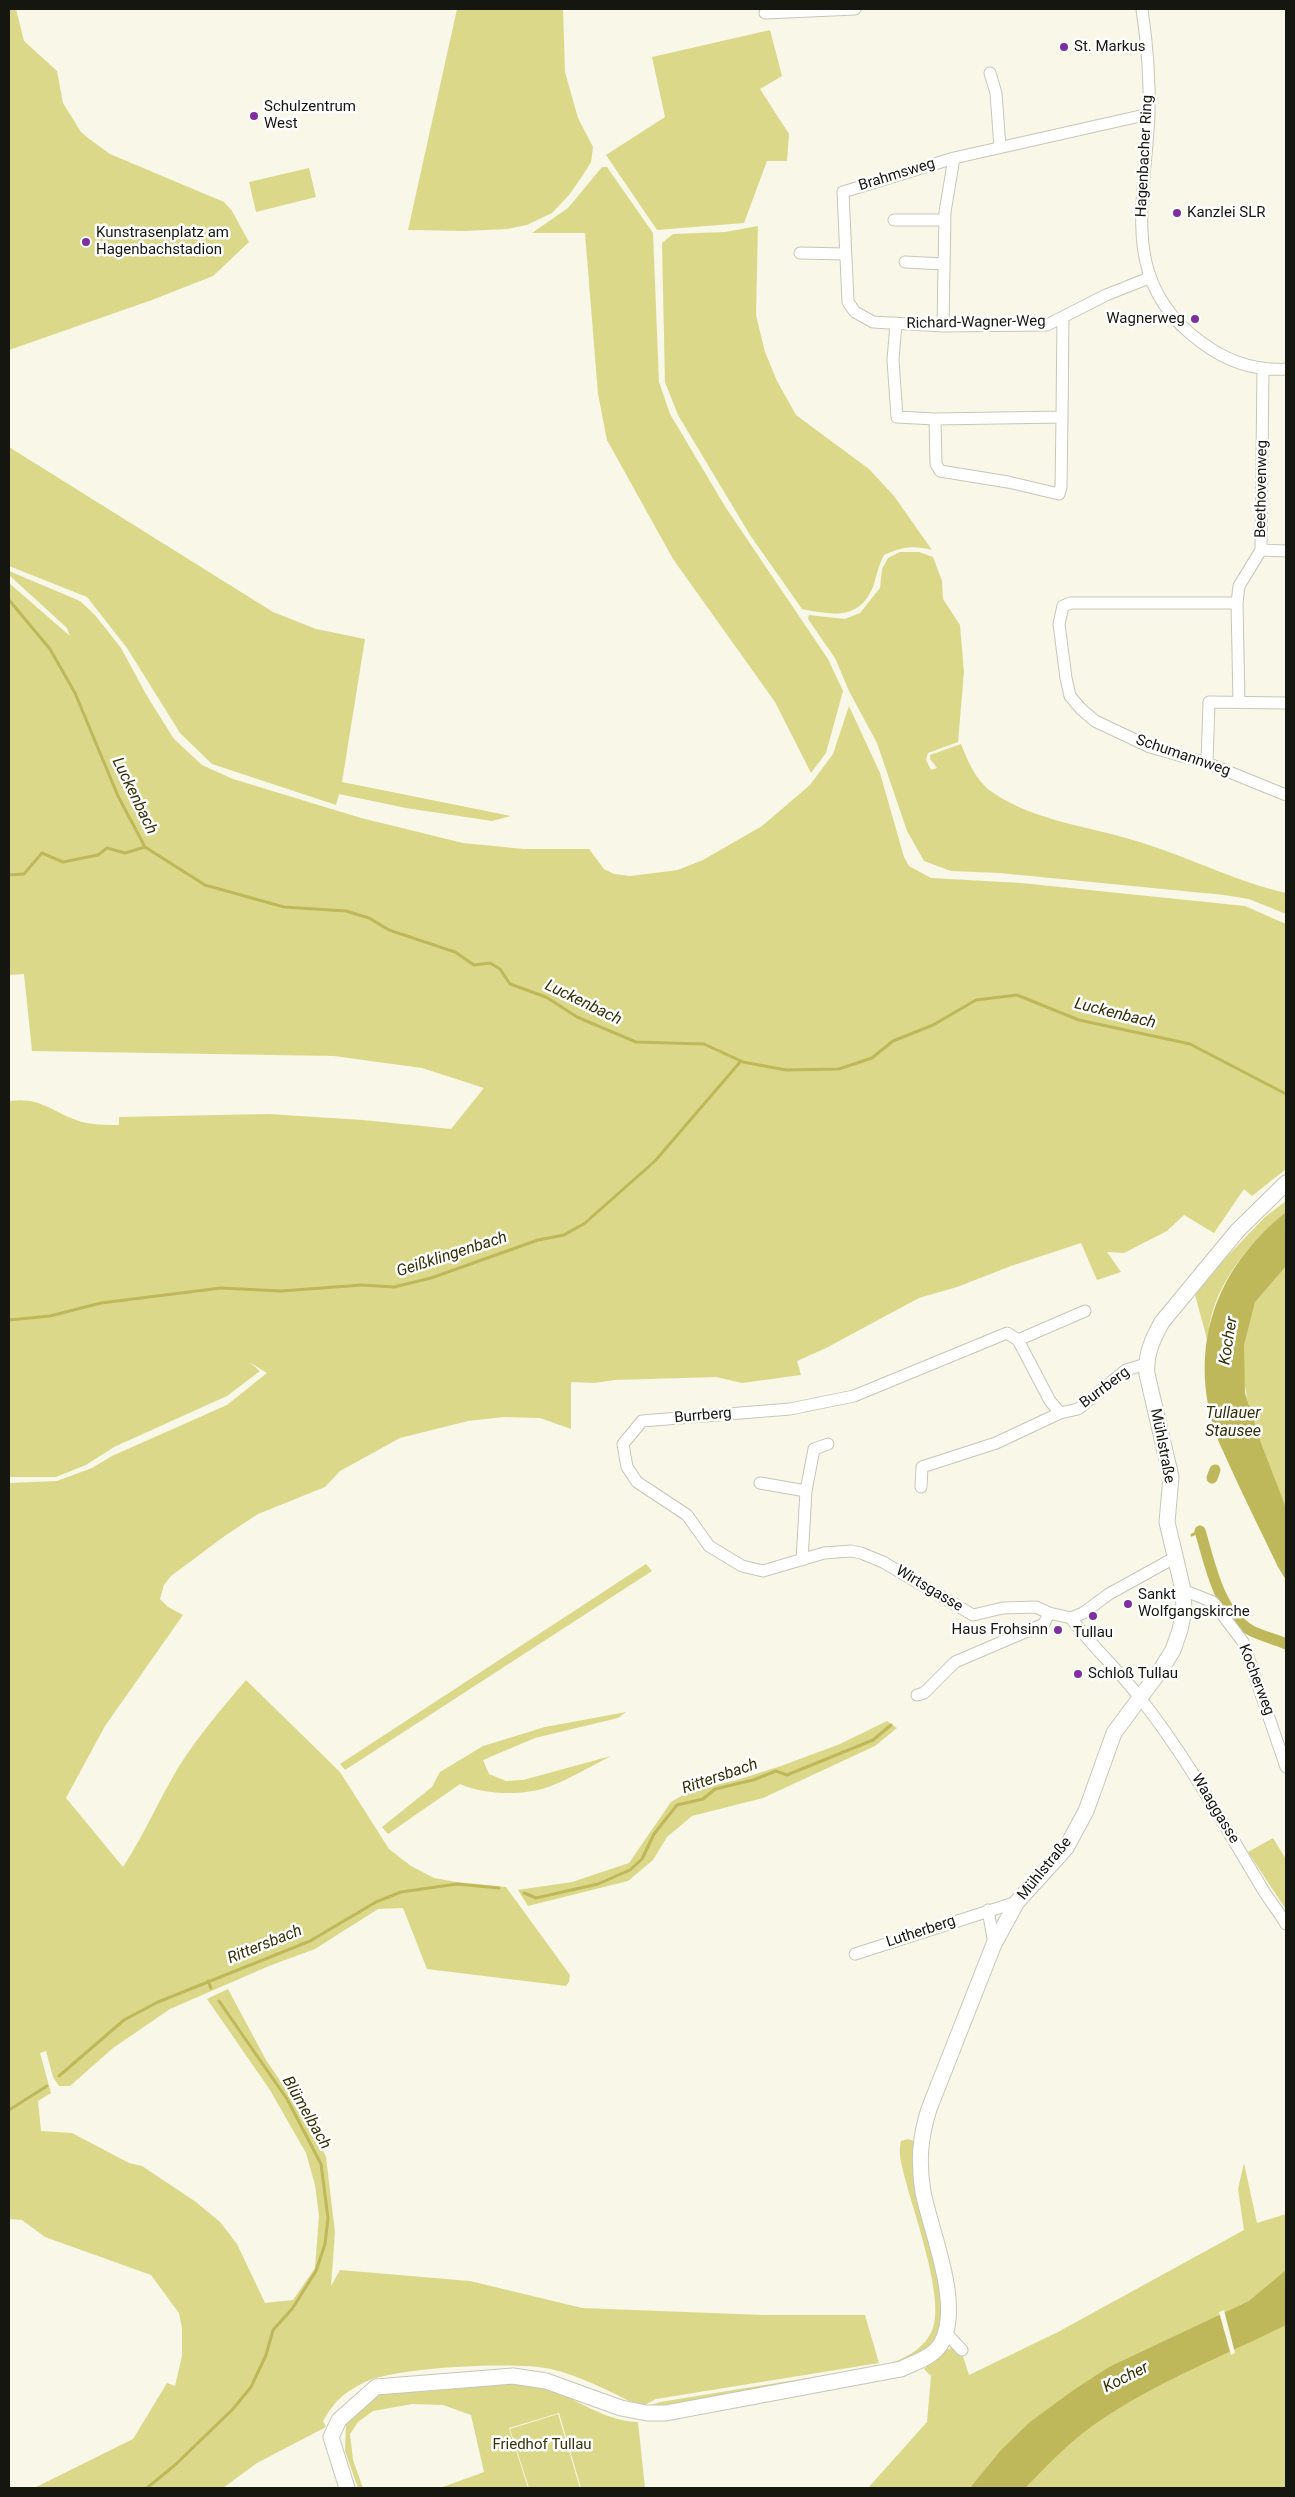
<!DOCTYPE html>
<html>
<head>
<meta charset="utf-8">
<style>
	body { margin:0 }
	#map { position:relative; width:1295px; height:2497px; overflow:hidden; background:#f8f7e8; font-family:Roboto,sans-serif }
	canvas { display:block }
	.frame { position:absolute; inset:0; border:10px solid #161610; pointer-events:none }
</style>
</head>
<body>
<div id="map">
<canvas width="1295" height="2497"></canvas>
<div class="frame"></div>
</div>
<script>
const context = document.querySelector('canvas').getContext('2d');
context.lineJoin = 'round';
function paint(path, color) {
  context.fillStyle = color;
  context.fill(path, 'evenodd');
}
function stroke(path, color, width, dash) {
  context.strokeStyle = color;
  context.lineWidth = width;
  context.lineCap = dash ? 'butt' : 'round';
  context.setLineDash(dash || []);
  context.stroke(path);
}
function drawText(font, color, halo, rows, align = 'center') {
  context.font = font + ' Roboto,sans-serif';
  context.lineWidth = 5;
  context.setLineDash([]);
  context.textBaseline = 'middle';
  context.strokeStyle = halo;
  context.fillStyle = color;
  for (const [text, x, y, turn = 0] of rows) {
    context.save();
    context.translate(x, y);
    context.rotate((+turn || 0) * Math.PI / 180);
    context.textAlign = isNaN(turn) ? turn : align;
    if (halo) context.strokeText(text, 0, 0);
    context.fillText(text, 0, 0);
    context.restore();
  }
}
paint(new Path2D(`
	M9 9H16L24 41 57 71 63 103 81 132 88 138 110 154 224 202 232 211 249 242 213 276 152 300 9 350Z
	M457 9H563L565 72 578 118 593 147 591 162 581 178 569 195 552 213 527 225 507 229 465 231 408 230Z
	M770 30 782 76 760 89 789 134 787 161H767L744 223 657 230 606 155 665 117 652 57Z
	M602 167H607L653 233 659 382 670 414 726 508 828 659 843 691 826 753 811 773 775 702 673 559 607 440 598 394 585 233H532L568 208Z
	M309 168 316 197 256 212 249 182Z
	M758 226 756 315 765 352 777 381 796 415 869 469 894 496 932 550C914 545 901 547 884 555 879 564 877 574 874 584 861 621 832 615 802 609L750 535 678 415 665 382 662 243 673 234 725 232Z
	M9 447 273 612 316 629 365 639 342 782 511 816 492 821 406 808 339 794 336 805 212 764 180 733 127 648 87 597 9 566Z
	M900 552H919L933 557 942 581 943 599 960 625 964 672 958 742 928 753 926 760 931 770 937 768 930 759V755L961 744C968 762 977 783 995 794 1039 823 1096 827 1146 844 1193 859 1237 882 1286 893V914L1249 899 1224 895 1000 873 951 871 924 861 907 831 877 743 849 691 835 658 808 619 809 615 845 619 860 613 880 588 882 569 888 558Z
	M9 571 80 601 95 615 121 648 147 696 174 739 202 765 233 779 361 818 463 843 524 849H589L604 869 614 874 630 876 678 870 703 860 762 826 810 785 833 754 849 706 880 773 904 857 909 866 931 878 1021 883 1245 906 1286 924V1169L1252 1196 1244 1189 1214 1233 1184 1215 1167 1231 1124 1253 1107 1252 1121 1272 1097 1280 1081 1243 1011 1266 957 1287 919 1298 826 1348 797 1361 801 1375 742 1383 716 1377 615 1380 594 1383 571 1382V1429L540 1418 504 1417 468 1421 400 1438 340 1471 325 1487 258 1514 226 1535 171 1576 164 1585 160 1599 168 1607 183 1615 105 1726 66 1798 123 1867C141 1839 154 1811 170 1782 190 1745 219 1712 246 1680L340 1772 389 1849 411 1866 434 1878 456 1882 506 1887 570 1975 569 1982 566 1986 427 1969 403 1908 378 1909 315 1949 269 1966 170 2009 113 2048 70 2086H59L53 2077 46 2051 40 2053 51 2093 38 2101 41 2131 72 2133 129 2163 142 2166 196 2202 220 2222 237 2244 265 2303 293 2300 315 2268 319 2216 315 2185 306 2153 270 2090 207 1999 228 1989 266 2060 309 2123 326 2157 335 2232 331 2286 340 2270 470 2281 582 2308 763 2315H865L879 2363 656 2399 641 2407C614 2393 581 2376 551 2369 517 2361 392 2367 363 2383 342 2394 335 2401 323 2421L326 2427 257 2463 223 2488H34L133 2439 167 2383 175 2386 182 2356V2328L179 2313 151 2275 45 2237 22 2220 9 2219V1483L57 1481 92 1468 112 1456 227 1405 267 1373 249 1362 260 1371 227 1396 114 1447 86 1465 56 1477H9V1101C40 1097 49 1110 76 1120 89 1125 105 1125 119 1125V1117L268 1114 363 1120 451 1129 484 1088 422 1068 334 1056 32 1051 24 974 9 975V583L70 636 67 628 9 575Z
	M1286 1201V1212C1248 1243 1208 1291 1208 1343L1194 1291 1265 1217Z
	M1286 1240V1508C1264 1459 1239 1401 1244 1346 1246 1309 1270 1273 1286 1240Z
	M646 1564 652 1571 345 1770 340 1764Z
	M626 1712 618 1718 535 1738 483 1760 489 1774 506 1781 523 1780 611 1756C591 1766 570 1779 548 1787 522 1796 485 1795 460 1784L388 1834 382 1827 432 1787 440 1772 483 1746 545 1727Z
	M887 1721 897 1728 875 1746 763 1798 692 1816 667 1837 653 1860 628 1881 528 1906 518 1890 572 1882 629 1863 671 1802 690 1791 737 1780 781 1766 840 1744Z
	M1273 1838 1286 1859 1285 1908 1248 1852Z
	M908 2139 914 2141C916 2185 956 2306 937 2338 926 2356 907 2361 889 2368L664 2406 651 2405 660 2402 887 2365C907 2357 925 2349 933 2328 944 2299 916 2218 907 2186 904 2172 897 2156 901 2141Z
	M1244 2163 1257 2223 1286 2214V2488H868L927 2422 931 2376 924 2369 947 2348 949 2350 957 2338 969 2375 1058 2332 1244 2230 1238 2189Z
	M511 2382C525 2384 544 2385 556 2391 583 2404 608 2421 638 2422L645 2488H581L559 2413 509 2428 528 2488H440L484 2472 471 2415 443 2405 412 2404 373 2411 358 2422 350 2434 353 2460 363 2488H358L345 2451 346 2423 376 2394Z
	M558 2414 580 2488H529L510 2429Z`), '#dcd88a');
paint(new Path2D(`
	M1286 1212V1266L1255 1302 1244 1345 1245 1393 1261 1443 1286 1508V1580L1278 1567C1261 1531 1243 1496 1227 1460 1223 1451 1218 1441 1215 1432 1188 1345 1216 1268 1286 1212Z
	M1286 2270V2325C1223 2356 1154 2383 1095 2424 1069 2442 1047 2466 1025 2488H970L1001 2450 1030 2422 1075 2389 1109 2367 1249 2301Z`), '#beb85b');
paint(new Path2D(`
	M1224 2310 1235 2353 1231 2355 1219 2312Z`), '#f8f7e8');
stroke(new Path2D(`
	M9 600 50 649 75 693 118 796 145 847 205 885 284 907 346 911 369 918 389 930 455 952 474 965 490 963 500 969 510 984 546 997 577 1017 636 1042 704 1044 743 1062 786 1070 839 1069 872 1058 893 1041 933 1025 976 1000 1017 995 1079 1020 1190 1044 1286 1094
	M9 875 24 874 42 853 63 862 98 855 107 848 125 853 145 847
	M9 1320 50 1316 101 1303 221 1288 281 1291 362 1285 394 1287 431 1278 538 1240 564 1235 585 1223 655 1161 741 1061
	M1192 1535 1200 1531
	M524 1893 536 1898 598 1884 630 1870 642 1859 654 1834 677 1805 703 1799 715 1789 753 1780 776 1771 787 1775 873 1740 891 1725
	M208 1981 211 1988
	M59 2076 124 2020 158 2002 310 1941 376 1902 401 1892 457 1884 499 1888
	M9 2110 47 2086
	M147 2488 175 2465 233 2409 251 2387 266 2355 273 2330 292 2309 316 2271 325 2244 328 2218 321 2164 287 2099 219 2001`), '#beb85b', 3);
stroke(new Path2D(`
	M1212 1478 1215 1470
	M1200 1531C1210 1563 1218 1611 1250 1630 1261 1636 1275 1639 1286 1644`), '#beb85b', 11);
const minor = new Path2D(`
	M1142 9C1147 43 1150 81 1149 115 1145 202 1118 282 1201 342 1226 361 1255 371 1286 369
	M765 13 855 9
	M990 73 996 93 1000 147
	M1149 114 954 158 843 192 848 302 855 312 873 322 943 326 1047 325 1106 295 1149 278
	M894 220H945
	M800 253 844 254
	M905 262 944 264
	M896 323 893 360 897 417 935 419 1062 417 1063 317
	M943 326 945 212 954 158
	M935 419 936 464 940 471 1008 482 1059 494 1061 487 1062 417
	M1261 550 1286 551
	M1237 603H1071L1063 606 1059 624 1066 678 1070 696 1081 709 1095 721 1150 747 1207 763 1286 795
	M1239 702 1237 603 1239 586 1261 550 1263 369
	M1207 763 1209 702 1286 703
	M1018 1340 1085 1311
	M1146 1364 1126 1370 1078 1409 1060 1413 1050 1401 1018 1340 1007 1333 854 1396 790 1409 642 1421 623 1444 627 1467 637 1482 687 1515 709 1546 742 1566 763 1571 824 1553 851 1551 861 1553 883 1562 973 1615 1003 1608 1036 1607 1049 1613 1071 1618 1083 1613 1109 1594 1174 1558
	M760 1483 806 1491 802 1560
	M921 1487 922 1467 996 1443 1060 1413
	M806 1491 814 1449 828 1444
	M1183 1590 1213 1602 1243 1642 1286 1767
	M1071 1618C1091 1646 1119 1670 1140 1698 1186 1756 1221 1820 1259 1883 1267 1898 1278 1910 1286 1924
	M917 1695 924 1693 955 1662 1044 1624 1049 1613
	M988 1910 994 1944
	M855 1954 1017 1902
	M946 2333 962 2350`);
const tertiary = new Path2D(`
	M347 2488 331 2437 339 2420 376 2387 513 2376 546 2381 621 2408 647 2413H666L901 2369C916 2362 934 2357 942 2342 962 2303 931 2233 923 2192 918 2161 920 2138 929 2109L994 1944 1017 1902 1066 1848 1086 1811 1114 1733 1162 1668 1173 1650 1180 1630 1184 1610 1183 1590 1167 1522 1171 1477 1147 1374C1145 1355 1153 1338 1162 1322L1238 1230 1286 1183`);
stroke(minor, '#c7c7b8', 13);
stroke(tertiary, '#c7c7b8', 17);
stroke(minor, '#fff', 11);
stroke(tertiary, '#fff', 15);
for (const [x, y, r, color] of [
	[1064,47,5,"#7f2e9e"],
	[254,116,5,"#7f2e9e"],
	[1177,213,5,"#7f2e9e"],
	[86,242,5,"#7f2e9e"],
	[1195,319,5,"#7f2e9e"],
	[1128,1604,5,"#7f2e9e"],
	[1093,1616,5,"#7f2e9e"],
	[1058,1630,5,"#7f2e9e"],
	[1078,1674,5,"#7f2e9e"]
]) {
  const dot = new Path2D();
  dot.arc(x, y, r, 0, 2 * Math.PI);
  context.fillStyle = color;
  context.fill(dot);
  stroke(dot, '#fff', 2);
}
drawText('15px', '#161610', '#fff', [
	["St. Markus",1074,47],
	["Schulzentrum",264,107],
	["West",264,124],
	["Kanzlei SLR",1187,213],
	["Kunstrasenplatz am",96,233],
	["Hagenbachstadion",96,250],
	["Wagnerweg",1185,319,"right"],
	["Sankt",1138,1595],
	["Wolfgangskirche",1138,1612],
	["Haus Frohsinn",1048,1630,"right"],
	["Tullau",1093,1633,"center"],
	["Schloß Tullau",1088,1674]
], 'left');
drawText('15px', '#161610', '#fff', [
	["Hagenbacher Ring",1145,156,-87],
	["Brahmsweg",897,175,-17],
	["Richard-Wagner-Weg",976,323,-1],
	["Beethovenweg",1262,489,-89],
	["Schumannweg",1183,756,19],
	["Burrberg",1105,1388,-37],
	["Burrberg",703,1416,-5],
	["Mühlstraße",1162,1446,79],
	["Wirtsgasse",929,1589,31],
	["Kocherweg",1256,1680,69],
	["Waaggasse",1215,1809,59],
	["Mühlstraße",1045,1869,-51],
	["Lutherberg",921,1932,-18]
]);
drawText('15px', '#37340b', '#fff', [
	["Friedhof Tullau",542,2445]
]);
drawText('italic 16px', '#343108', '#fff', [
	["Luckenbach",134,796,64],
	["Luckenbach",583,1003,26],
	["Luckenbach",1115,1014,14],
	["Geißklingenbach",452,1255,-18],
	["Kocher",1229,1341,-81],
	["Tullauer",1233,1414],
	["Stausee",1233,1432],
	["Rittersbach",720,1777,-19],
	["Rittersbach",265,1945,-22],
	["Blümelbach",306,2113,60],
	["Kocher",1126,2378,-27]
]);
</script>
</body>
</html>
